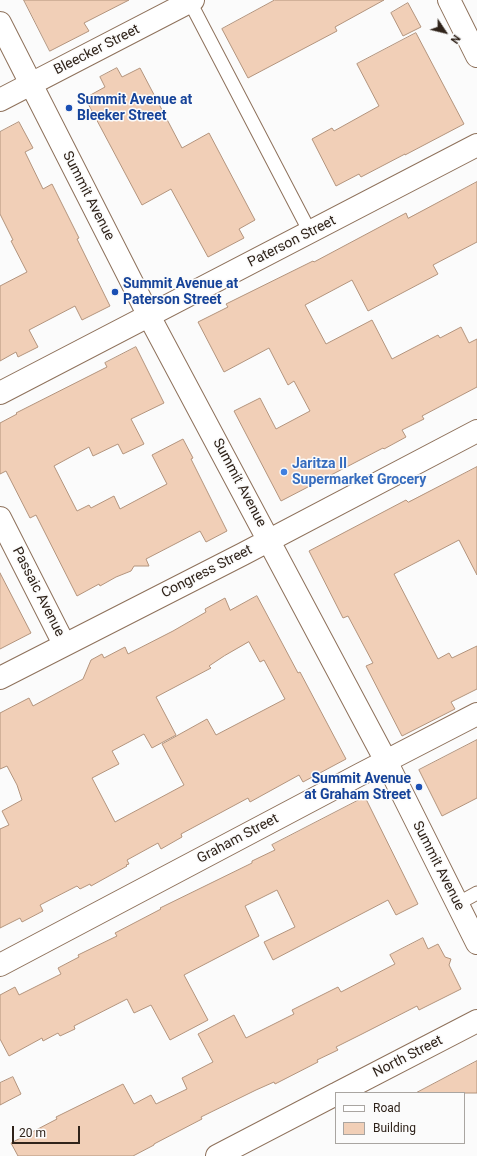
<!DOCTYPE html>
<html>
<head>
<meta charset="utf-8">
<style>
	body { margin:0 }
	#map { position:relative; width:477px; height:1156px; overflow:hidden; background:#fbfbfb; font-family:Roboto,sans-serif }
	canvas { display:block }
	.legend { position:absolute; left:335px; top:1092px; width:130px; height:52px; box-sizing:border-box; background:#fbfbfb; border:1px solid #a9a5a1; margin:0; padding:5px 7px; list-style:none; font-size:12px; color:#2f231a }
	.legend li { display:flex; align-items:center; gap:8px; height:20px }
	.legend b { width:20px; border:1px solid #a9a5a1 }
	.north { position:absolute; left:425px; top:12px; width:40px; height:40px; -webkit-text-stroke:3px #fbfbfb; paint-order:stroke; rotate:125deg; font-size:11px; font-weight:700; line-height:16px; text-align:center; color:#2f231a }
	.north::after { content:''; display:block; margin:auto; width:14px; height:18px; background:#2f231a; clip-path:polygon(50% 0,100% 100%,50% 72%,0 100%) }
	.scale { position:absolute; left:12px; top:1126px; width:68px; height:18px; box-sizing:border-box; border:2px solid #2f231a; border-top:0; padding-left:5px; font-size:12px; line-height:14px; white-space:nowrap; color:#2f231a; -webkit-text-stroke:3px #fbfbfb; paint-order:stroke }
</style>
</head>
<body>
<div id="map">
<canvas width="477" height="1156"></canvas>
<ul class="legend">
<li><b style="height:5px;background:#fff"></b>Road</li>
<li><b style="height:11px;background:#f1cfb7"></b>Building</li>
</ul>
<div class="north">N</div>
<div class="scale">20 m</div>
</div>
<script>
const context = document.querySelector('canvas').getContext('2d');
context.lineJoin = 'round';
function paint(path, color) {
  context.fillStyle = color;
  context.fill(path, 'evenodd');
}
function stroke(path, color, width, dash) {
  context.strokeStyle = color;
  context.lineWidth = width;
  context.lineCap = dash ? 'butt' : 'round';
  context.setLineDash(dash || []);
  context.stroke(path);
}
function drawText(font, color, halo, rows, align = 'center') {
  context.font = font + ' Roboto,sans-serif';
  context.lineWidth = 3;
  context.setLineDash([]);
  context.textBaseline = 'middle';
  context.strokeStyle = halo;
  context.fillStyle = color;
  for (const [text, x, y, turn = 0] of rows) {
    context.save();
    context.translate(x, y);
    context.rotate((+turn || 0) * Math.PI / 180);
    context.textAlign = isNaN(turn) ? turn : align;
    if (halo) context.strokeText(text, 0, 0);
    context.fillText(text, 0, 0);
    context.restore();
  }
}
const building = new Path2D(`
	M24 0H129L84 23 89 31 50 51Z
	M275 0H384L335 27 337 31 248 78 222 29Z
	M408 3 421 27 403 36 391 13Z
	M416 33 464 124 405 155V154L361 177 359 174 336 186 312 139 332 128 334 131 379 106 357 64Z
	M117 68 122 77 140 68 182 148 209 133 255 220 239 229 244 238 208 257 171 189 142 205 85 98 105 87 100 77Z
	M19 122 33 148 25 152 43 189 52 184 79 238 77 239 110 306 82 320 75 306 29 330 38 347 18 357 16 352 0 361V286L27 272 11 241 13 240 0 214V132Z
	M477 182V242L433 265 438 274 368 311 352 280 305 305 326 344 372 320 392 359 438 335 440 338 461 327 469 343 477 339V387L422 416 424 419 402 430 406 437 384 449 383 448 281 501 234 411 260 398 276 429 310 411 294 381 288 385 269 348 224 372 198 322 228 307 226 304 313 261 314 262 406 213 408 218Z
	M136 347 164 403 131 419 144 444 123 454 118 444 93 456 89 447 54 466 77 511 89 505 91 508 114 496 120 509 167 484 152 455 183 439 193 458 191 459 227 531 206 542 200 531 146 559 149 566H134L131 571 116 577 100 586 99 584 77 596 36 515 30 518 6 471 0 474V423L17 414 16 413 107 367 105 363Z
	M477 467V575L459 540 394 574 438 659 449 653 452 658 477 646V689L451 702 455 709 402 736 366 666 373 663 348 616 343 618 309 551 406 500 408 502Z
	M0 573 31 633 0 649Z
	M257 596 298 673 300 672 346 759 303 782 299 775 250 802 248 798 181 834 182 837 161 849 158 843 127 860 129 864 126 865 127 866 91 886 90 884 80 889 77 886 40 905 43 911 22 922 20 918 0 928V829L9 825 2 811 22 800 17 785 7 766 0 769V713L29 698 33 706 83 679 91 660 102 654 104 658 125 647 128 654 173 631 206 612 205 609 225 598 230 610ZM249 642 260 662 264 660 285 699 216 735 207 719 162 744 184 785 115 822 92 778 119 764 112 751 144 734 152 748 176 735 156 697 211 668 209 666 224 656Z
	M477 740V798L442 816 419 770Z
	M365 797 418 904 396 915 388 900 273 960 264 942 295 927 277 890 245 906 259 936 184 975 208 1020 170 1040 151 1005 134 1013 127 999 74 1026 75 1029 60 1036 58 1033 43 1041 42 1038 9 1056 0 1039V995L15 987 19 995 61 974 58 968 79 957 78 955 117 936 115 933 161 909 160 908 252 863V861L275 850 272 845Z
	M423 938 428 949 438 944 445 957 451 959 449 965 461 989 419 1010 417 1006 362 1034 336 1047 338 1050 317 1060 318 1062 275 1084 274 1082 256 1090 201 1117 202 1119 154 1144V1145L133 1156H18L11 1143 57 1119 56 1117 123 1084 134 1104 151 1095 156 1104 187 1089 182 1078 213 1062 198 1034 234 1015 246 1038 294 1014 292 1010 338 987 341 992 395 964 390 955Z
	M477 1061V1093H416Z
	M13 1077 21 1094 0 1105V1083Z`);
paint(building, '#f1cfb7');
stroke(building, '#b3947d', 1);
const lane = new Path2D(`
	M190 2 310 232
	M457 904 477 893`);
const street = new Path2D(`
	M449 0 477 56
	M0 100 193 0
	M0 393 477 145
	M0 518 64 644
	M0 965 361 774 477 714
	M338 1093 477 1021
	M217 1156 336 1094`);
const secondary = new Path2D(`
	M0 23 149 316 386 761 477 943
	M0 678 243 554 477 431`);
stroke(lane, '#8e715b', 15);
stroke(street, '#8e715b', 24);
stroke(secondary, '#8e715b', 24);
stroke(lane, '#fff', 13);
stroke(street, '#fff', 22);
stroke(secondary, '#fff', 22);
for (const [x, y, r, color] of [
	[69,108,4,"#1a4fb4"],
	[115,292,4,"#1a4fb4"],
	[284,472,4,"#3f7fe0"],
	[419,787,4,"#1a4fb4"]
]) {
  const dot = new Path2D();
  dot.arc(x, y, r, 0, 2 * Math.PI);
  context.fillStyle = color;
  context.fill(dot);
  stroke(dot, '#fbfbfb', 1.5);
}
drawText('14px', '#2f231a', '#fbfbfb', [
	["Bleecker Street",97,50,-27],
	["Summit Avenue",88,196,63],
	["Paterson Street",292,242,-27],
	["Summit Avenue",239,483,62],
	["Congress Street",207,572,-27],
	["Passaic Avenue",38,592,63],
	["Graham Street",238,839,-28],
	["Summit Avenue",438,866,63],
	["North Street",408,1057,-27]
]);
drawText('bold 14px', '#164399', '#fbfbfb', [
	["Summit Avenue at",77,100],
	["Bleeker Street",77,116],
	["Summit Avenue at",123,284],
	["Paterson Street",123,300],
	["Summit Avenue",411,779,"right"],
	["at Graham Street",411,795,"right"]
], 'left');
drawText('bold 14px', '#366cbe', '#fbfbfb', [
	["Jaritza II",292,464],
	["Supermarket Grocery",292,480]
], 'left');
</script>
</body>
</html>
